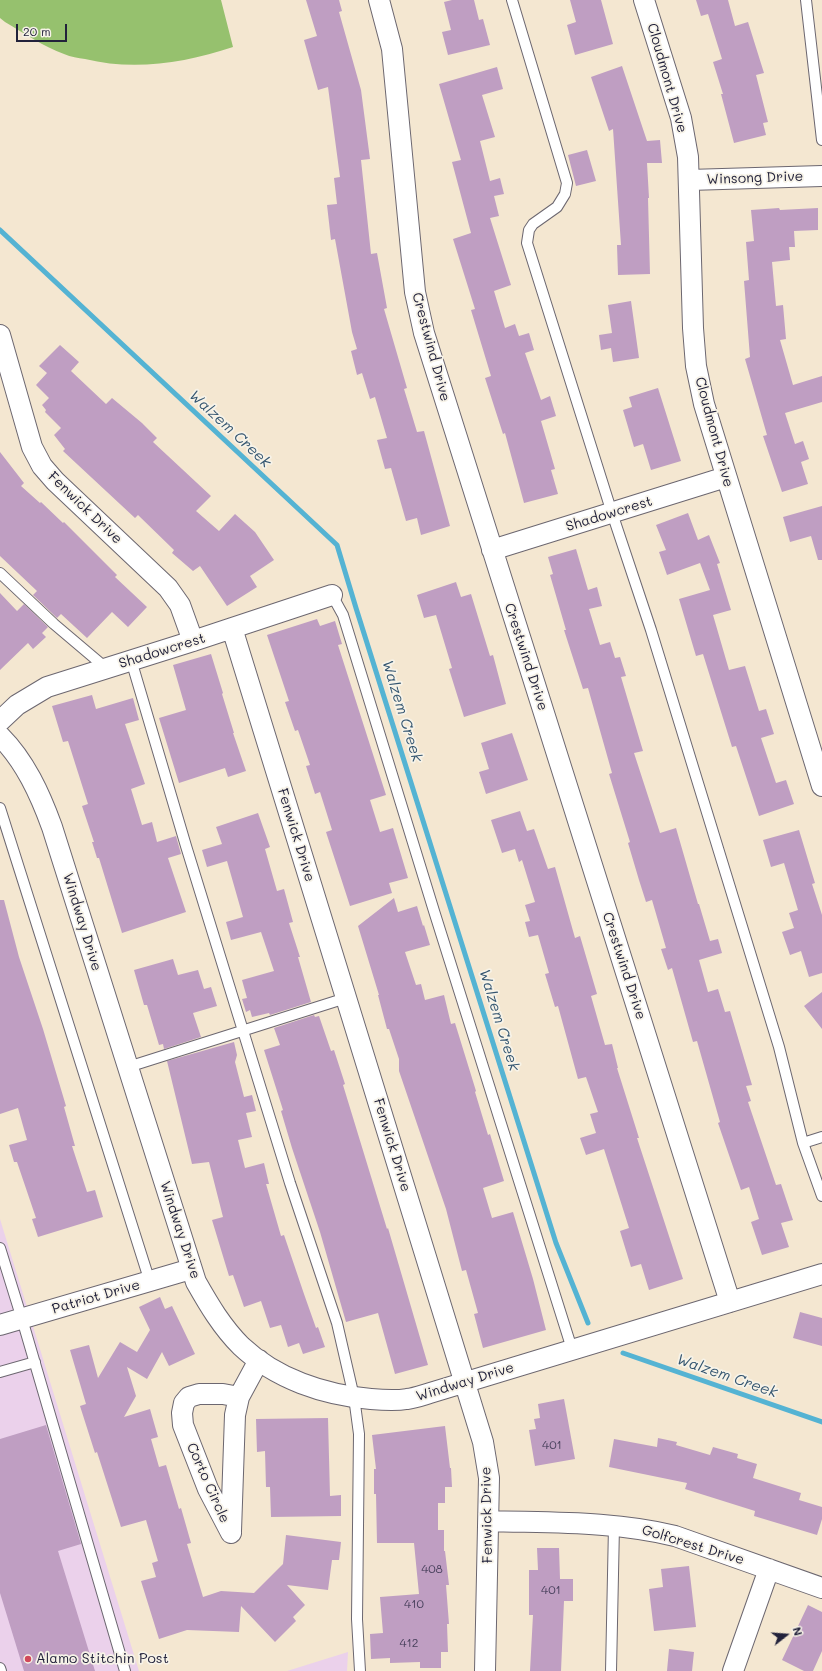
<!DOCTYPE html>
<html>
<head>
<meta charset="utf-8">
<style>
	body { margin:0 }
	#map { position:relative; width:822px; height:1671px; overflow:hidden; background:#f4e7d1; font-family:Mali,sans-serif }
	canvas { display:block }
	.north { position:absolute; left:766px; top:1615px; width:40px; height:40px; -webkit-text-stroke:3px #f7f3e8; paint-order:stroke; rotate:73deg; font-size:11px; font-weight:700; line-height:16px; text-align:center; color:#22223b }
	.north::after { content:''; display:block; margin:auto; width:14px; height:18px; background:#22223b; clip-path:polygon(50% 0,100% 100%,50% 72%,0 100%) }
	.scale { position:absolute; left:16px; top:24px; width:51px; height:18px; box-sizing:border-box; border:2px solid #22223b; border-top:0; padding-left:5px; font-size:12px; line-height:14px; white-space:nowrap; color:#22223b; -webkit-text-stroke:3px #f7f3e8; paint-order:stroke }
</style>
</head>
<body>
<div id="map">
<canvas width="822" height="1671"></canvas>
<div class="north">N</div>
<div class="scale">20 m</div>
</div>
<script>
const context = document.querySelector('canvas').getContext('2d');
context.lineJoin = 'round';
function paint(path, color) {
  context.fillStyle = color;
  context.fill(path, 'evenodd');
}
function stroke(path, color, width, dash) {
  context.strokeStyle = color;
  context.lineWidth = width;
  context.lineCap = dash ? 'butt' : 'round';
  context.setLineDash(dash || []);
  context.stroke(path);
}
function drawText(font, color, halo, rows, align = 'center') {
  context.font = font + ' Mali,sans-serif';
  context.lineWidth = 3.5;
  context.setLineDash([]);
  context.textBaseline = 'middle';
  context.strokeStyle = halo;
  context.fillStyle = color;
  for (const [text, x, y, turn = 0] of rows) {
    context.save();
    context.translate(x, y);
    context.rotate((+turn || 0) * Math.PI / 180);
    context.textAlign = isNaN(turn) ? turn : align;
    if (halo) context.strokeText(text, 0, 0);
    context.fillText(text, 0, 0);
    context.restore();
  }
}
paint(new Path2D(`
	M0 1219 139 1671H0Z
	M348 1652 347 1671H287Z`), '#ebd1eb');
paint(new Path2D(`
	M0 0H221L233 47C185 63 134 71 85 59 78 58 71 57 64 54 44 47 24 33 5 22L0 18Z`), '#96c16e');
stroke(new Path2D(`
	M0 230 337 545 356 608 556 1243 588 1323
	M623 1353 822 1422`), '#54b3d3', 5);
paint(new Path2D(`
	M306 0H339L342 11 339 12 361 90 370 159 361 160 371 254 377 253 387 308 384 309 407 388 404 389 417 432 424 431 450 526 421 535 417 518 406 521 391 468 385 469 377 440 387 438 375 397 370 399 362 373 357 375 351 351 357 349 352 332 335 239 331 240 327 205 337 204 334 178 340 177 328 87 318 90 304 40 317 36Z
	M452 0H474L479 20 483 19 490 45 448 55 442 32 451 30 444 2Z
	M570 0H601L613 44 575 55 567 25 576 22Z
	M696 0H728L735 26 748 22 764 73 756 75 768 122 763 123 766 135 734 143 721 94H723L713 62 722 59 708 14 701 16Z
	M622 66 647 141 660 140 662 163H647L649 198H648L650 274 618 275 617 245H621L613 129 609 131 591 77Z
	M497 67 503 89 482 95 495 137 480 141 490 181 500 178 504 194 494 196 499 216 490 218 511 285 494 291 505 328 515 324 519 336 529 333 534 350 525 353 541 400 550 396 556 416 541 421 555 469 551 470 558 494 524 503 505 433 503 434 485 378 491 376 471 310 475 309 453 239 471 233 452 162 461 160 439 84Z
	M587 150 596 181 576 186 568 155Z
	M779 208 780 210 818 208V230L794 231 795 247H789L790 260 772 262 776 306 783 305 786 339 780 340 793 385 822 376V402L785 413 795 444 803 441 809 459 801 462 808 484 782 492 763 436 767 435 745 359 750 357 744 281 749 280 746 242 754 241 751 210Z
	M631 301 639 358 613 362 611 348 601 350 599 335 612 333 608 305Z
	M60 345 79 362 71 371 106 404 112 398 142 423 157 438 153 442 211 496 196 511 219 531 235 514 255 532 274 560 250 576 257 587 227 606 200 566 193 571 172 553 174 550 138 515 135 518 63 451 65 449 54 435 61 428 45 412 46 410 42 405 49 398 36 385 47 373 39 366Z
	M658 388 681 461 651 470 643 444 634 447 623 410 632 407 629 397Z
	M0 452 24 483 21 486 40 503 41 502 63 523 64 522 117 575 115 577 147 607 128 627 112 612 87 638 61 614 57 618 33 595 37 591 0 556Z
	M822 506V560H818L811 536 790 542 783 517Z
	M688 513 698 540 709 535 720 563 717 564 731 610 713 615 729 670 745 666 759 711 766 709 774 734 761 738 776 783 786 780 794 804 759 816 736 746 732 747 703 654 696 656 679 599 710 590 700 563 667 575 659 552 666 550 656 525Z
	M576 549 588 590 597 587 602 606 589 609 600 645 610 642 615 658 620 657 626 676 621 677 643 751 634 753 660 833 676 828 698 904H699L710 941 718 939 722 953 699 960 708 992 718 989 725 1012 730 1011 752 1085 746 1086 751 1101 748 1102 776 1185 781 1184 793 1220 781 1223 789 1247 762 1255 751 1222 759 1219 749 1187 741 1190 718 1123 720 1122 697 1041 693 1042 672 968 668 970 661 949 666 948 652 900 646 902 639 880 628 843 630 842 609 774 612 773 588 688 583 689 564 630H566L550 575 553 574 548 557Z
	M456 582 461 597 471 594 490 656 493 655 506 704 464 717 449 669 452 668 436 615 424 618 417 595Z
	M0 593 17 611 24 604 48 627 42 633 46 637 33 649 28 643 0 670Z
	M317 619 320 626 335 621 342 644 338 645 386 795 370 800 380 832 393 828 408 878 389 883 392 893 350 906 326 832 332 830 320 792 315 794 306 766 310 765 298 730 295 731 285 702 289 701 267 635Z
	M211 654 223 693 222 694 234 733H233L246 771 228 777 225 768 179 783 159 718 186 710 173 665Z
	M92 695 96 709 133 698 139 720 125 724 145 784 131 789 142 825 152 822 157 842 176 836 181 854 168 858 186 912 122 933 99 858H97L92 842H94L82 806 88 804 68 741 63 742 52 706Z
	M512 733 528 780 486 794 479 772 489 769 481 743Z
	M520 811 527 831 534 829 548 869 555 867 575 938 580 936 597 994 591 996 605 1045 612 1044 618 1068H617L639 1138H637L683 1279 649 1290 641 1264 631 1267 620 1231 629 1228 604 1149 586 1155 580 1138 596 1133 590 1114 598 1112 586 1077 578 1079 558 1006 555 1007 545 974 549 973 538 935 529 937 525 922 530 921 525 905 535 902 522 860 519 862 515 849 502 853 491 820Z
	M258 813 270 847 265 849 277 891 284 889 293 922 289 923 300 957H298L311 1002 270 1015 269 1013 252 1017 250 1010 246 1012 242 999 247 998 242 980 274 971 261 932 231 940 226 922 243 917 227 861 207 867 202 850 222 844 216 827Z
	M799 830 815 883 812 884 822 915V973L809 977 801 951 790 955 782 932 794 928 789 913 798 910 784 863 771 867 763 840Z
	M394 898 398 912 417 906 423 926 424 925 430 945 405 952 416 985 421 984 425 1000 444 995 451 1024 455 1023 476 1091 475 1092 488 1135 490 1134 504 1181 483 1188 492 1218 513 1212 533 1279 546 1330 483 1348 474 1314 478 1313 466 1270 462 1271 446 1209 399 1071V1059L389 1029H387L378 995H379L358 926Z
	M0 900H4L19 957 43 1029 66 1106 64 1107 75 1146H72L87 1192 95 1190 103 1217 38 1237 32 1219 36 1218 17 1162H14L9 1145 27 1140 18 1108 0 1114Z
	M173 959 178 975 198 970 204 989 211 987 217 1006 193 1013 201 1037 164 1049 163 1044 159 1045 147 1005H144L134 970Z
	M822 992V1029L804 1006Z
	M314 1015 315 1017 319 1016 331 1051 334 1050 345 1084 343 1085 387 1229 388 1228 428 1365 395 1374 378 1313 346 1322 320 1232 292 1148 281 1111 283 1110 264 1050 280 1045 274 1028Z
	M234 1042 237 1055 235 1062 244 1097 252 1095 256 1111 246 1113 252 1137 238 1140 245 1168 264 1163 269 1184H266L281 1236 284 1235 304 1294 316 1328 318 1327 325 1347 303 1354 299 1343 288 1347 281 1325 270 1328 261 1301 244 1307 233 1275 229 1276 212 1220 223 1217 209 1162 192 1164 167 1061Z
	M160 1297 165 1309 172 1306 195 1354 169 1366 162 1352 147 1379 127 1367 136 1396 124 1417 150 1409 158 1437 151 1439 159 1467 166 1465 179 1509 181 1508 191 1543 187 1544 203 1597 221 1591 254 1593 283 1564 286 1535 341 1542 339 1560H332L328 1590 287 1585 305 1605 293 1617 296 1621 275 1642 241 1606 239 1632 187 1630 159 1639 141 1581 156 1577 152 1563 158 1561 146 1520 121 1527 97 1452 95 1453 80 1406 86 1404 70 1350 89 1345 98 1378 120 1342 137 1352 150 1330 139 1307Z
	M800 1312 822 1318V1346L793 1338Z
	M564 1399 575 1459 535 1466 529 1430 536 1429 534 1419 540 1418 538 1404Z
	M328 1418 330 1496 341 1495V1516L271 1517 270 1487H266L265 1451 257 1452 256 1419Z
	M46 1425 81 1544 58 1551 95 1671H24L0 1593V1439Z
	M445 1426 450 1468H451L452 1487H445V1503H438V1530H444V1551H445L449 1585H446L449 1624H447L448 1652H441V1668H420V1662L390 1663V1658L371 1659 370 1634 383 1633 380 1597 419 1594 414 1543H377L376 1494H374V1469H376L372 1435Z
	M658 1438 677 1442 676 1445 710 1455 713 1447 738 1454 737 1458 757 1464 753 1478 801 1493 799 1500 822 1507V1519L817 1535 754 1516 755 1511 685 1489 687 1483 609 1467 614 1439 657 1447Z
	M537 1548H559L560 1579H573V1601H564L561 1671H530L533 1615H529V1570H538Z
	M689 1566 696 1627 654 1631 649 1589 663 1587 661 1569Z
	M808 1605 822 1612V1651L813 1671H804L782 1660Z
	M669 1649 694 1652 692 1671H667Z`), '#bf9ec2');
const service = new Path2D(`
	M512 0 567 183 565 194 557 207 533 224 529 230 527 243 612 513 651 630 779 1047 803 1143 822 1196
	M806 0 822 140
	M0 573 54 624 106 668
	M332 595 343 615 434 911 572 1349
	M131 660 186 846 290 1183 337 1323 354 1397 359 1434 357 1619 360 1671
	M0 808 150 1282
	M128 1067 346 998
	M803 1143 822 1137
	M0 1248 22 1319 125 1671
	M0 1372 35 1362
	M0 1668 1 1671
	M611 1671 614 1526`);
const minor = new Path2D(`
	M379 0 392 49 415 292 424 333 730 1302
	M644 0 681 118 688 157 693 328 696 366 704 404 822 786
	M689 180 822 176
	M0 335 32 447 42 466 55 481 168 588 180 605 193 641
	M492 550 726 477
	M232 628 483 1442 489 1478 485 1671
	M0 721 17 705 47 687 193 641 332 595
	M0 736C25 761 40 794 52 827L196 1282C209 1305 222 1327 241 1346 276 1379 324 1395 371 1399 382 1400 395 1401 407 1399 415 1398 423 1395 430 1393L822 1274
	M0 1325 191 1269
	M489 1521C550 1523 614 1521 675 1536L822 1588
	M231 1531 235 1415 239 1397 259 1360
	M231 1533 208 1489 183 1425 182 1413 184 1403 189 1397 199 1394H223L239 1397
	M733 1671 769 1569`);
stroke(service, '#6c6770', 12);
stroke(minor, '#6c6770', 22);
stroke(service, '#fff', 10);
stroke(minor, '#fff', 20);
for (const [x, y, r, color] of [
	[28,1659,4,"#d1495b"]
]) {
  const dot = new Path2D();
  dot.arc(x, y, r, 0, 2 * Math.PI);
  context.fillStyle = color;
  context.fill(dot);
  stroke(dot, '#f7f3e8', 1.5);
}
drawText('12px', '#49415d', null, [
	["401",552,1445],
	["408",432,1569],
	["401",551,1590],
	["410",414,1604],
	["412",409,1643]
]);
drawText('14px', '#22223b', '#f7f3e8', [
	["Cloudmont Drive",667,78,74],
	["Winsong Drive",755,178,-2],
	["Crestwind Drive",431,347,75],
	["Cloudmont Drive",714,432,75],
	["Fenwick Drive",85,508,44],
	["Shadowcrest",609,514,-17],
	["Shadowcrest",162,651,-17],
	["Crestwind Drive",526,657,72],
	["Fenwick Drive",296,835,73],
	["Windway Drive",82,922,73],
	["Crestwind Drive",624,966,72],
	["Fenwick Drive",392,1145,73],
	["Windway Drive",180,1230,72],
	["Patriot Drive",96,1297,-16],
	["Windway Drive",465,1382,-17],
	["Corto Circle",208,1483,66],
	["Fenwick Drive",487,1515,-91],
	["Golfcrest Drive",693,1545,17]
]);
drawText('14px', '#22223b', '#f7f3e8', [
	["Alamo Stitchin Post",36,1659]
], 'left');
drawText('italic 15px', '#345570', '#f7f3e8', [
	["Walzem Creek",230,429,43],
	["Walzem Creek",402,711,73],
	["Walzem Creek",499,1020,73],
	["Walzem Creek",727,1376,19]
]);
</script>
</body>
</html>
